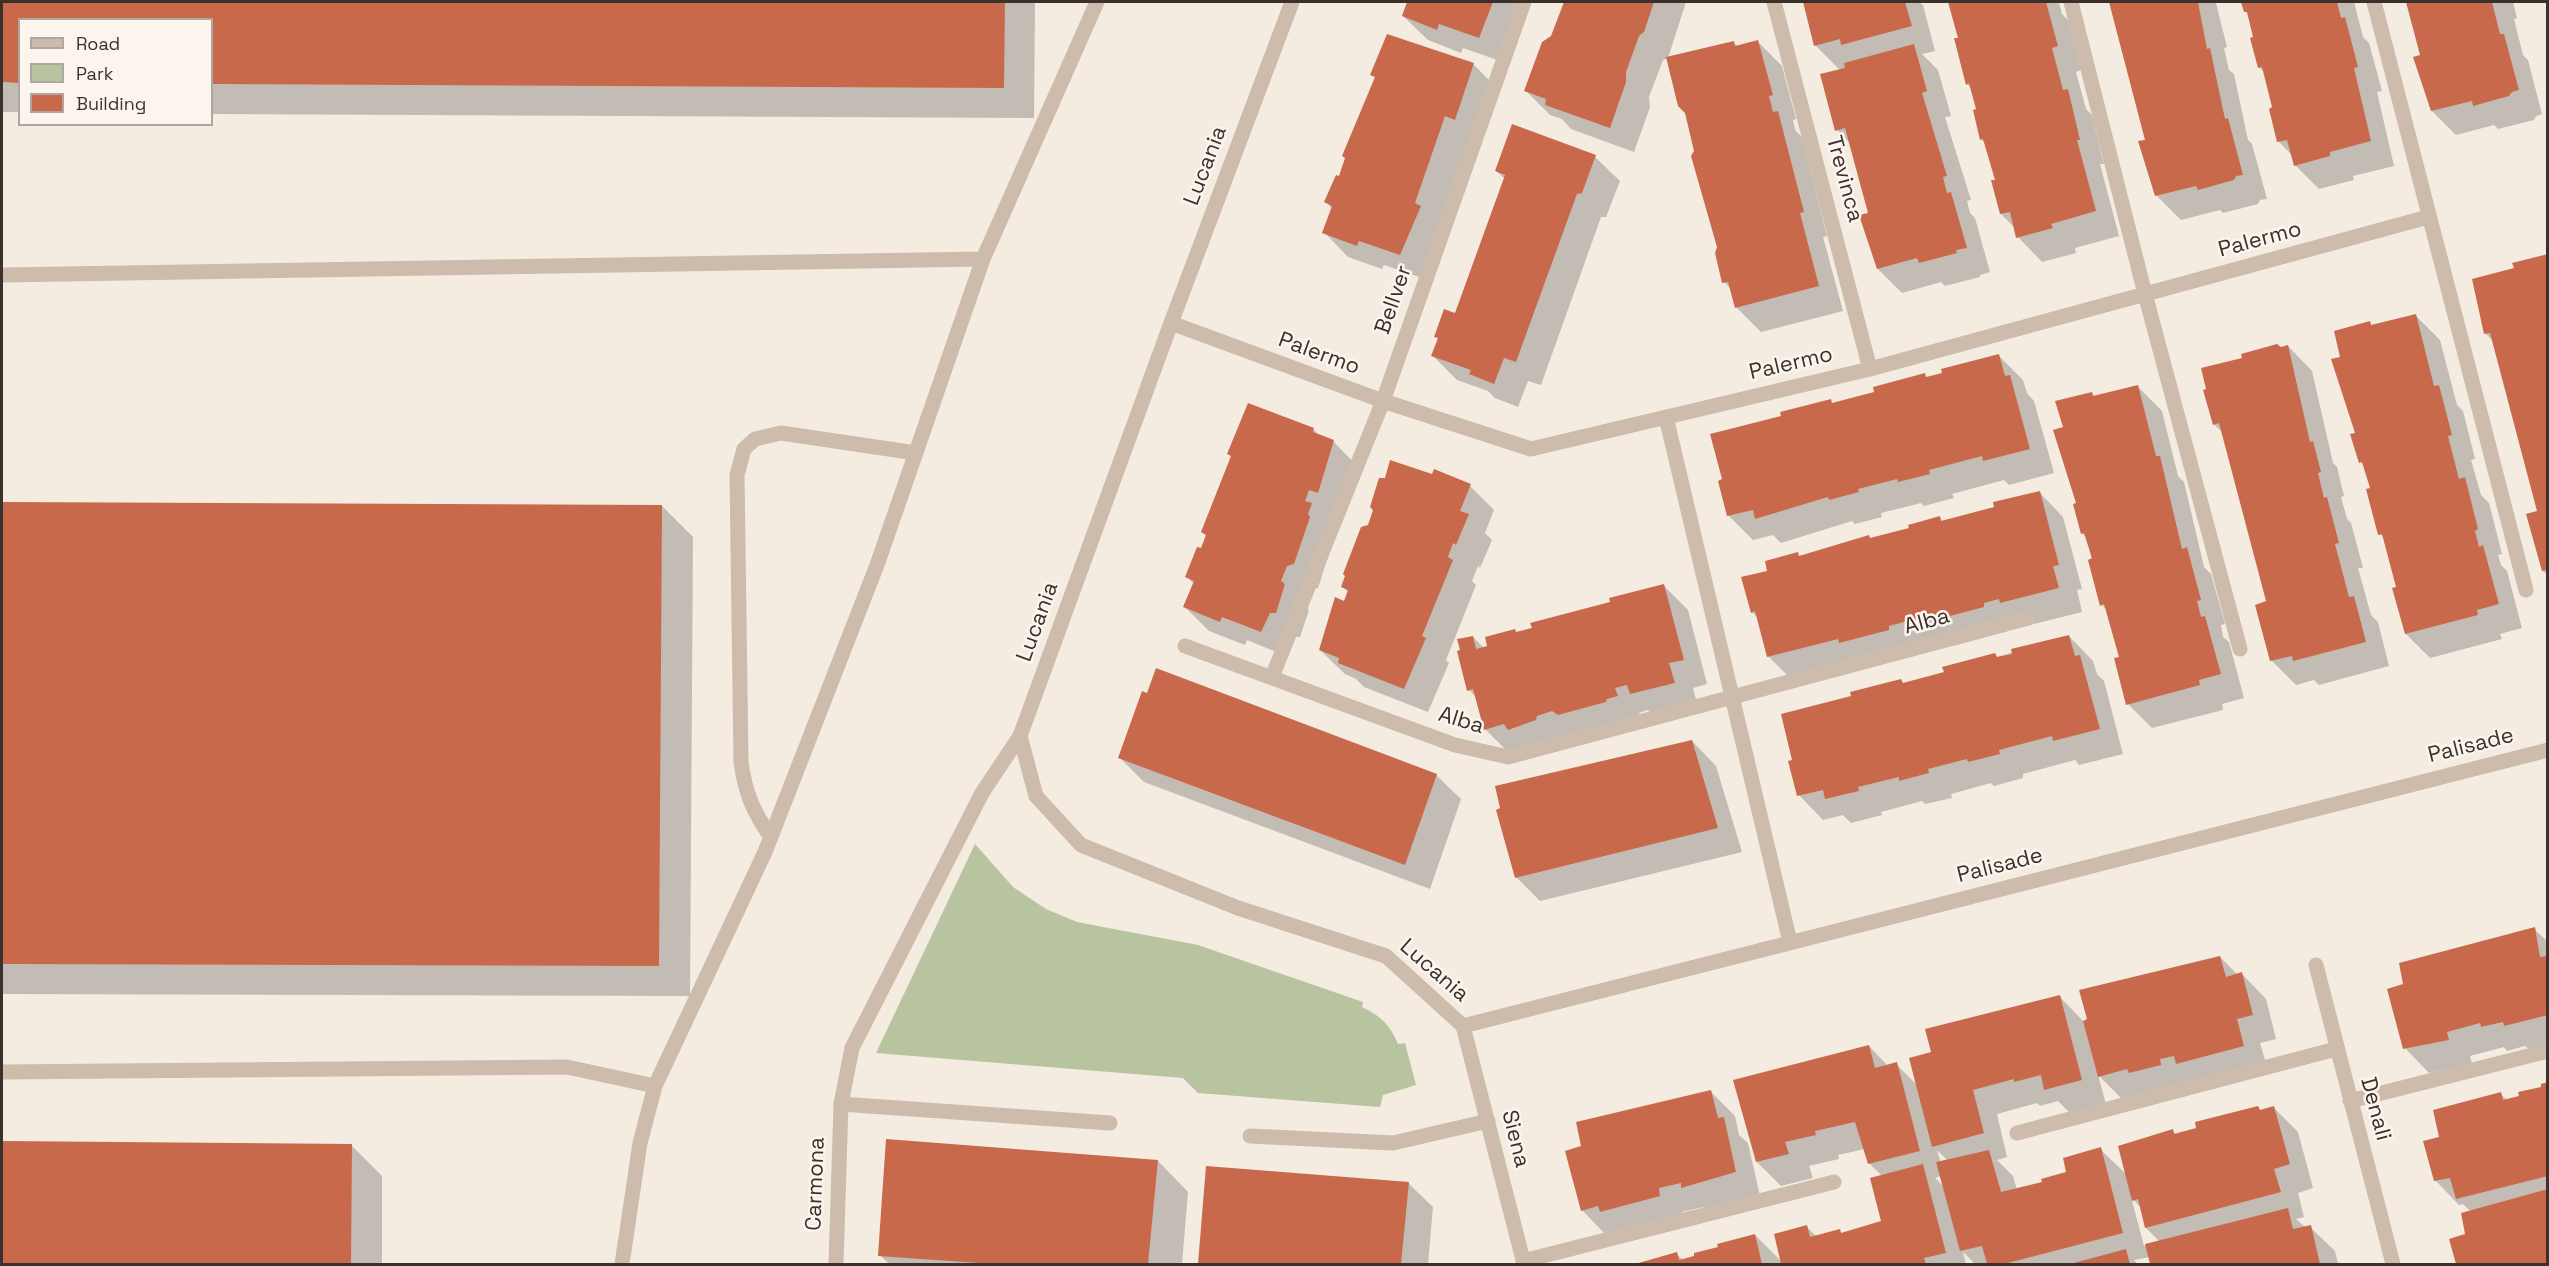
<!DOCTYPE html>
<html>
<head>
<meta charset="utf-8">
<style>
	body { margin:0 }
	#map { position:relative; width:2549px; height:1266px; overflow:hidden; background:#f4ebe1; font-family:"Space Grotesk",sans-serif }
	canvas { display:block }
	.frame { position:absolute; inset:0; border:3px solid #3b302b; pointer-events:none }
	.legend { position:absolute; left:18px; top:18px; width:195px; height:108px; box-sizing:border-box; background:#fbf5ee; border:2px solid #aea6a0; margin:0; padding:8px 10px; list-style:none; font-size:18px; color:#3b302b }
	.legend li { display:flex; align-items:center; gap:12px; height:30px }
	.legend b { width:30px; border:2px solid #aea6a0 }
</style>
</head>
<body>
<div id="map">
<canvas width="2549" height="1266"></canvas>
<div class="frame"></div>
<ul class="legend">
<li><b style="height:8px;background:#cdbbac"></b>Road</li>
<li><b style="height:16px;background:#b8c4a0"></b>Park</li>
<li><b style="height:16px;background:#c8694b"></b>Building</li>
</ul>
</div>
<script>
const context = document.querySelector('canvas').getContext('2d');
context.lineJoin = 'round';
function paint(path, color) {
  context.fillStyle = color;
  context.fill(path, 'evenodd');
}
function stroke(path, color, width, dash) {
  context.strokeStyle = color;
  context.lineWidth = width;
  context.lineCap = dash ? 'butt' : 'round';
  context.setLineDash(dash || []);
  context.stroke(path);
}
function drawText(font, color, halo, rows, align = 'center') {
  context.font = font + ' "Space Grotesk",sans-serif';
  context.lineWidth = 5;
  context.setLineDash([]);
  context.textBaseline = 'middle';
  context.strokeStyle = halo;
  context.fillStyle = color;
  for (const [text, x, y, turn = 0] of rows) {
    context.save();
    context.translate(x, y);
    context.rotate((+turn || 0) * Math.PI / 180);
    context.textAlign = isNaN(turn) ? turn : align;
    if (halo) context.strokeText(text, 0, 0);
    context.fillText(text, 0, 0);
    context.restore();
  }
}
paint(new Path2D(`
	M975 844 1013 887 1046 909 1077 922 1198 945 1363 1002 1362 1007C1381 1016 1390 1025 1398 1044L1405 1043 1416 1085 1383 1095 1380 1107 1198 1093 1183 1078 876 1053Z`), '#b8c4a0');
paint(new Path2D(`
	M2 2H1035L1034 118 212 114V20H20V112H2Z
	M1409 2H1519L1503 62 1463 48 1461 53 1428 40 1403 16Z
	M1565 2H1686L1668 58 1663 60 1649 97 1650 107 1634 152 1571 129 1562 119 1550 115 1526 91 1552 37Z
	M1805 2H1919L1923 5 1935 51 1922 54 1938 70 1951 116 1945 117 1971 200 1967 201 1970 213 1975 218 1990 272 1980 275V277L1945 286 1941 282 1902 293 1878 269 1870 214 1851 144 1837 130 1841 71 1816 46Z
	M1950 2H2063L2059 3 2062 14 2068 20 2081 70 2076 72 2086 109 2092 115 2104 164H2100L2119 236 2075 248 2076 253 2042 262 2018 237 2015 228 2001 214 1997 181 1986 144 1982 140 1973 90 1967 84 1960 39Z
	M2110 2 2216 3 2227 47 2224 48 2229 70 2234 74 2248 140 2252 144 2267 199 2260 200 2258 204 2223 213 2220 210 2181 220 2157 196 2147 141Z
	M2242 2H2354L2363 37 2369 43 2382 91 2377 92 2394 166 2353 176 2354 180 2319 189 2295 165 2292 155 2278 141 2274 108 2264 72 2259 67 2250 16 2245 11Z
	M2408 2H2513L2517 18 2514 19 2523 55 2528 60 2542 114 2536 116 2534 120 2498 129 2494 125 2456 135 2432 111 2422 56Z
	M1733 42 1738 47 1758 42 1782 66 1796 119 1793 120 1795 130 1802 137 1827 236 1823 237 1843 311 1761 332 1736 307 1732 290 1724 282 1719 247Z
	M1473 64 1497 88 1425 279 1384 265 1382 269 1348 257 1324 232 1332 209 1326 202 1340 178 1376 78 1372 74Z
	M1595 157 1620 181 1606 217H1601L1541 385 1528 381 1518 407 1495 398 1488 391 1457 380 1433 356 1439 339 1436 336 1456 314 1505 179 1496 171Z
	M2548 256V575L2543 571 2539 513 2495 343 2485 333 2516 269Z
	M2416 316 2440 340 2457 405 2463 411 2475 459 2471 460 2481 495 2489 503 2502 554 2498 555 2501 565 2507 571 2522 628 2500 634 2502 639 2430 658 2406 634 2398 588 2386 540 2380 534 2372 489 2365 467 2361 462 2342 358 2370 323 2373 326Z
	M2288 346 2312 371 2333 463 2337 467 2344 496 2341 497 2347 519 2351 523 2363 568H2358L2371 615 2378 622 2389 666 2319 685 2314 680 2296 685 2271 660 2267 602 2223 433 2214 424 2281 348Z
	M1999 356 2023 380 2027 393 2034 401 2054 473 2009 485 2004 480 1952 494 1954 498 1924 506 1921 503 1881 513 1882 517 1855 524 1852 521 1781 543 1773 535 1753 540 1728 515 1724 480 1782 417 1830 401 1834 404 1876 393 1924 375 1928 378Z
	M2138 387 2162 411 2178 476 2184 482 2204 567 2211 574 2225 624 2221 625 2223 637 2229 642 2244 698 2222 704 2223 710 2152 728 2128 704 2121 658 2108 611 2102 605 2087 538 2082 533 2065 428 2092 393 2095 397Z
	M1313 429 1321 437 1333 441 1357 466 1318 588 1311 590 1305 606 1309 610 1300 637H1294L1286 656 1247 640 1245 645 1209 631 1185 607 1194 584 1187 577 1207 536 1203 532 1232 457 1229 454Z
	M1470 486 1494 510 1485 533 1492 540 1480 568 1478 566 1472 581 1476 585 1446 660 1449 663 1428 712 1364 687 1356 679 1345 674 1320 650 1349 593 1343 587Z
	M2039 492 2063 517 2082 589 2077 590 2082 612 2026 626 2023 624 2007 627 2008 631 1957 645 1793 681 1768 656 1759 619 1752 612 1769 572 1797 554 1800 557 1911 529 1940 518 1943 522 1995 508Z
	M2 504 662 506 693 537 690 996 2 994Z
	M1664 586 1688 610 1707 684 1693 688 1698 707 1656 718 1648 710 1639 713 1641 720 1509 753 1485 729 1477 698 1469 690 1473 637 1484 648 1517 633Z
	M2069 636 2093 661 2097 674 2104 681 2123 754 2079 765 2075 760 2023 774V778L1994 786 1991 783 1951 794 1952 798 1925 804 1922 801 1881 812 1882 815 1851 823 1843 815 1823 820 1799 795 1794 761 1853 697 1901 681 1904 684Z
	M1692 741 1716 766 1742 852 1540 901 1516 877Z
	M1120 758 1436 775 1461 799 1430 889 1144 782Z
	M2534 929 2548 942V1045L2530 1050 2525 1046 2507 1051 2504 1047 2470 1056 2472 1064 2429 1073 2405 1048Z
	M2220 957 2238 975 2242 974 2266 999 2276 1039 2260 1043 2268 1070 2124 1101 2098 1075 2106 1104 2070 1113 2058 1101 2040 1106 2037 1103 1997 1114 2007 1157 1997 1160 2013 1176 2017 1190 2044 1183 2068 1173 2100 1149 2128 1176 2173 1131 2177 1135 2274 1108 2298 1132 2313 1188 2298 1193 2304 1217 2296 1219 2306 1228 2310 1227 2335 1251 2338 1264H2152L2150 1257 2134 1260 2138 1264H1975L1963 1252 1966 1264H1638L1677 1254 1684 1261 1755 1235 1783 1263 1807 1227 1817 1237 1840 1231 1842 1234 1883 1222 1882 1176 1869 1163 1865 1149 1838 1155 1839 1159 1809 1166 1813 1178 1781 1186 1757 1162 1869 1046 1888 1066 1896 1064 1917 1085 1932 1053 2059 996 2084 1022ZM1937 1150 1948 1161 1941 1163ZM1941 1176 1944 1187 1935 1178ZM2131 1197 2141 1208 2146 1228 2160 1242 2144 1246Z
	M2548 1083V1264H2458L2451 1240 2467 1235 2471 1212 2463 1204 2459 1205 2435 1180 2441 1138 2501 1094 2507 1100 2543 1088Z
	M1710 1091 1735 1116 1739 1135 1748 1143 1760 1196 1707 1211 1703 1207 1682 1212 1684 1220 1606 1235 1582 1210 1583 1147Z
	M2 1143 351 1145 382 1176V1264H2Z
	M1158 1161 1188 1192 1182 1264H889L880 1255Z
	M1207 1168 1408 1183 1433 1207 1428 1264H1199Z`), '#0003');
paint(new Path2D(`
	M2 2H1005L1004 88 212 84V20H20V83L2 82Z
	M1407 2H1493L1479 38 1439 24 1437 30 1402 16Z
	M1564 2H1654L1644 32 1639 36 1626 72V82L1610 128 1545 105 1546 99 1524 91 1542 42 1551 36Z
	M1803 2H1905L1912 26 1841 45 1840 39 1814 46Z
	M1948 2H2046L2058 46 2052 48 2063 90 2068 89 2080 140H2077L2096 211 2051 224 2053 228 2016 238 2010 212 2000 214 1991 180H1995L1983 139 1980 140 1973 110 1976 109 1969 83 1966 85 1954 38H1958Z
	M2109 2H2198L2207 49 2210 48 2225 119 2228 118 2243 175 2236 176 2234 180 2198 190 2196 186 2155 196 2138 141 2145 140Z
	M2241 2H2337L2341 18 2345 17 2358 67 2354 68 2371 141 2330 152V156L2294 166 2287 140 2277 142 2269 109 2272 107 2262 67 2258 68 2250 38 2253 37 2247 12H2244Z
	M2406 2H2492L2500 34H2504L2519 90 2512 92 2509 96 2473 106 2472 101 2431 111 2413 57 2420 55Z
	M1387 34 1474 63 1455 120 1445 116 1415 203 1421 206 1400 255 1359 241 1357 246 1322 233 1332 206 1324 202 1336 175 1339 176 1345 158 1342 156 1375 77 1370 75Z
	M1758 40 1773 95 1769 96 1773 112 1778 111 1804 212 1800 213 1819 286 1735 308 1728 282 1722 283 1715 253 1717 247 1691 156 1694 151 1685 113 1678 106 1666 57 1734 41 1735 46Z
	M1914 44 1927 91 1922 93 1947 176 1943 177 1947 193 1951 192 1967 248 1956 250 1957 253 1919 263 1917 258 1877 269 1859 215 1868 213 1845 128 1835 131 1820 74 1845 68 1844 63Z
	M1512 124 1596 155 1582 193 1577 194 1516 362 1504 358 1494 384 1469 374 1471 370 1431 356 1438 338 1434 337 1444 309 1455 313 1505 175 1495 171Z
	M2548 254V570L2542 571 2526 514 2537 511 2490 333 2484 334 2472 279 2514 268 2512 263Z
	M2416 314 2434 386 2439 385 2452 435 2448 436 2459 479 2465 477 2478 529 2475 531 2479 547 2483 545 2499 604 2477 610 2478 615 2405 634 2392 588 2396 587 2382 534 2378 535 2366 489 2370 488 2362 462 2359 463 2350 434 2355 433 2331 359 2340 357 2334 331 2370 321 2371 325Z
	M2277 344 2281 347 2288 345 2310 442 2313 441 2321 472 2318 473 2324 498 2327 497 2339 543 2335 544 2349 597 2354 596 2366 642 2293 661 2292 656 2270 661 2255 605 2266 601 2219 423 2213 425 2203 390 2206 389 2201 368 2242 358 2241 354Z
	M1999 354 2005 376 2010 375 2030 449 1983 461 1982 456 1929 470 1930 474 1898 482 1897 479 1858 489 1859 492 1829 500 1828 497 1755 519 1753 510 1727 516 1718 481 1722 479 1710 434 1781 416 1780 412 1831 399 1832 403 1874 392 1873 387 1925 373 1926 377 1942 373 1941 369Z
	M2138 385 2156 456H2160L2182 549 2187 547 2201 600 2197 601 2201 617 2205 616 2221 674 2199 680 2200 685 2126 705 2114 658 2119 657 2104 604 2100 606 2088 560 2092 558 2084 533 2081 534 2073 504 2076 503 2053 430 2063 427 2055 401 2092 392 2093 396Z
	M1248 403 1314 428 1313 432 1334 440 1318 493 1309 490 1305 501 1312 503 1308 514 1310 517 1294 564 1287 566 1281 581 1285 584 1276 613H1270L1261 632 1222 617 1220 622 1183 607 1194 581 1185 577 1197 547 1201 548 1206 535 1201 532 1231 456 1227 454Z
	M1390 460 1432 474 1434 469 1471 484 1460 511 1469 514 1456 545 1453 543 1448 557 1453 560 1422 636 1426 638 1404 689 1338 663 1339 658 1319 650 1335 597 1344 601 1348 590 1341 587 1345 576 1343 574 1361 527 1368 525 1373 510 1370 507 1379 478H1385Z
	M2040 491 2059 565 2053 566 2059 588 2000 603 1999 599 1984 603V607L1931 621 1930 615 1889 626V630L1839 643 1838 639 1767 657 1755 611 1751 613 1741 577 1767 571 1765 561 1798 552 1799 556 1869 535 1870 538 1909 528 1908 525 1940 516 1941 521 1994 507 1993 502Z
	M2 502 662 505 659 966 2 964Z
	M1664 584 1684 660 1669 663 1675 683 1630 694 1627 685 1615 688 1618 696 1607 699 1606 702 1558 715 1552 711 1537 716 1536 720 1508 730 1504 724 1484 730 1473 689 1467 691 1457 651 1460 650 1457 639 1473 636 1476 649 1487 646 1485 637 1515 629 1516 632 1532 628 1530 623 1610 602 1609 598Z
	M2069 635 2075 656 2080 655 2100 729 2053 741 2052 736 1999 750 2000 754 1968 762 1967 759 1928 769 1929 773 1899 781V777L1858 787 1859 791 1825 799 1823 790 1797 796 1788 761 1792 760 1781 714 1851 696 1850 692 1901 679 1903 683 1944 672 1942 667 1995 653 1997 657 2012 654 2011 649Z
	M1156 668 1437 774 1405 865 1118 758 1142 691 1147 693Z
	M1692 740 1718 828 1515 878 1496 810 1500 808 1495 786Z
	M2535 927 2540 957 2546 956 2548 963V1015L2504 1026 2503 1022 2481 1027 2480 1023 2447 1032 2449 1040 2403 1049 2387 989 2403 984 2399 963Z
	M2220 956 2226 977 2242 972 2253 1015 2237 1019 2244 1046 2176 1064 2174 1056 2160 1059 2161 1065 2129 1073 2127 1069 2098 1077 2083 1021 2087 1019 2079 990Z
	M2060 995 2082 1080 2044 1090 2041 1075 2014 1082V1079L1973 1090 1984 1133 1932 1147 1909 1058 1931 1052 1925 1029Z
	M1869 1045 1875 1068 1897 1062 1920 1151 1868 1164 1855 1122 1815 1131 1816 1135 1785 1142 1789 1154 1756 1162 1733 1080Z
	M2548 1082V1176L2456 1199 2450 1178 2434 1181 2423 1141 2439 1137 2433 1110 2501 1092 2503 1100 2519 1096 2518 1092 2541 1087V1084Z
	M1711 1090 1718 1118 1724 1117 1736 1172 1681 1188V1183L1659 1188 1660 1196 1600 1212 1598 1206 1581 1211 1565 1151 1581 1146 1576 1122Z
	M2258 1106 2260 1110 2274 1106 2290 1164 2274 1169 2281 1192 2145 1228 2138 1199 2132 1201 2118 1146 2173 1129 2174 1134 2196 1128 2195 1122Z
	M886 1139 1158 1160 1148 1264H993L878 1256Z
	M2 1141 352 1144 351 1264H2Z
	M2101 1147 2123 1233 2004 1264H1987L1982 1246 1960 1251 1936 1162 1989 1150 2001 1192 2042 1182 2041 1179 2066 1172 2063 1158Z
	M1923 1164 1946 1253 1924 1258 1926 1264H1781L1774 1234 1807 1225 1810 1237 1840 1229 1841 1233 1881 1221 1870 1178Z
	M1206 1166 1409 1182 1401 1264H1198Z
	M2548 1189V1264H2456L2449 1239 2465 1234 2461 1213Z
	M2288 1208 2293 1229 2311 1225 2320 1264H2150L2145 1244Z
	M1755 1234 1762 1264H1635L1677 1252 1679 1260 1694 1256V1253L1718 1247 1717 1244Z
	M2126 1249 2130 1264H2070Z`), '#c8694b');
stroke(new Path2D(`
	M983 259 1097 2
	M2 275 983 259 877 565 765 852 655 1086
	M1020 736 982 793 852 1048 841 1104 1110 1123
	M771 837C753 812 745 792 741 762L737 475 744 449 755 439 781 433 916 453
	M2 1072 567 1067 655 1086 640 1143 622 1264
	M2350 1101 2548 1051
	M2017 1133 2336 1049
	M1250 1136 1393 1143 1488 1121
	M1523 1261 1834 1182`), '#cdbbac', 15);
stroke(new Path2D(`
	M1292 2 1171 323 1020 736 1036 796 1081 845 1238 908 1386 956 1463 1026
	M1774 2 1870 369
	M2071 2 2145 294 2240 649
	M2374 2 2526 590
	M1171 323 1383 401 1531 449 1870 369 2428 217
	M1666 417 1790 942
	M1185 646 1455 745 1508 757 2028 618
	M1272 677 1383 401 1524 2
	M2316 965 2393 1264
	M1463 1026 2548 750
	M1463 1026 1524 1264
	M836 1264 841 1104`), '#cdbbac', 15);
drawText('22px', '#3b302b', '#fbf5ee', [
	["Lucania",1206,166,-69],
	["Trevinca",1844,179,75],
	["Palermo",2260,240,-15],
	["Bellver",1394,300,-71],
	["Palermo",1319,354,20],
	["Palermo",1791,364,-13],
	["Lucania",1038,622,-70],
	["Alba",1927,622,-15],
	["Alba",1461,721,17],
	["Palisade",2471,746,-14],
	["Palisade",2000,866,-14],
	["Lucania",1434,971,41],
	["Denali",2375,1109,75],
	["Siena",1515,1139,76],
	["Carmona",816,1184,-88]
]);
</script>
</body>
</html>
